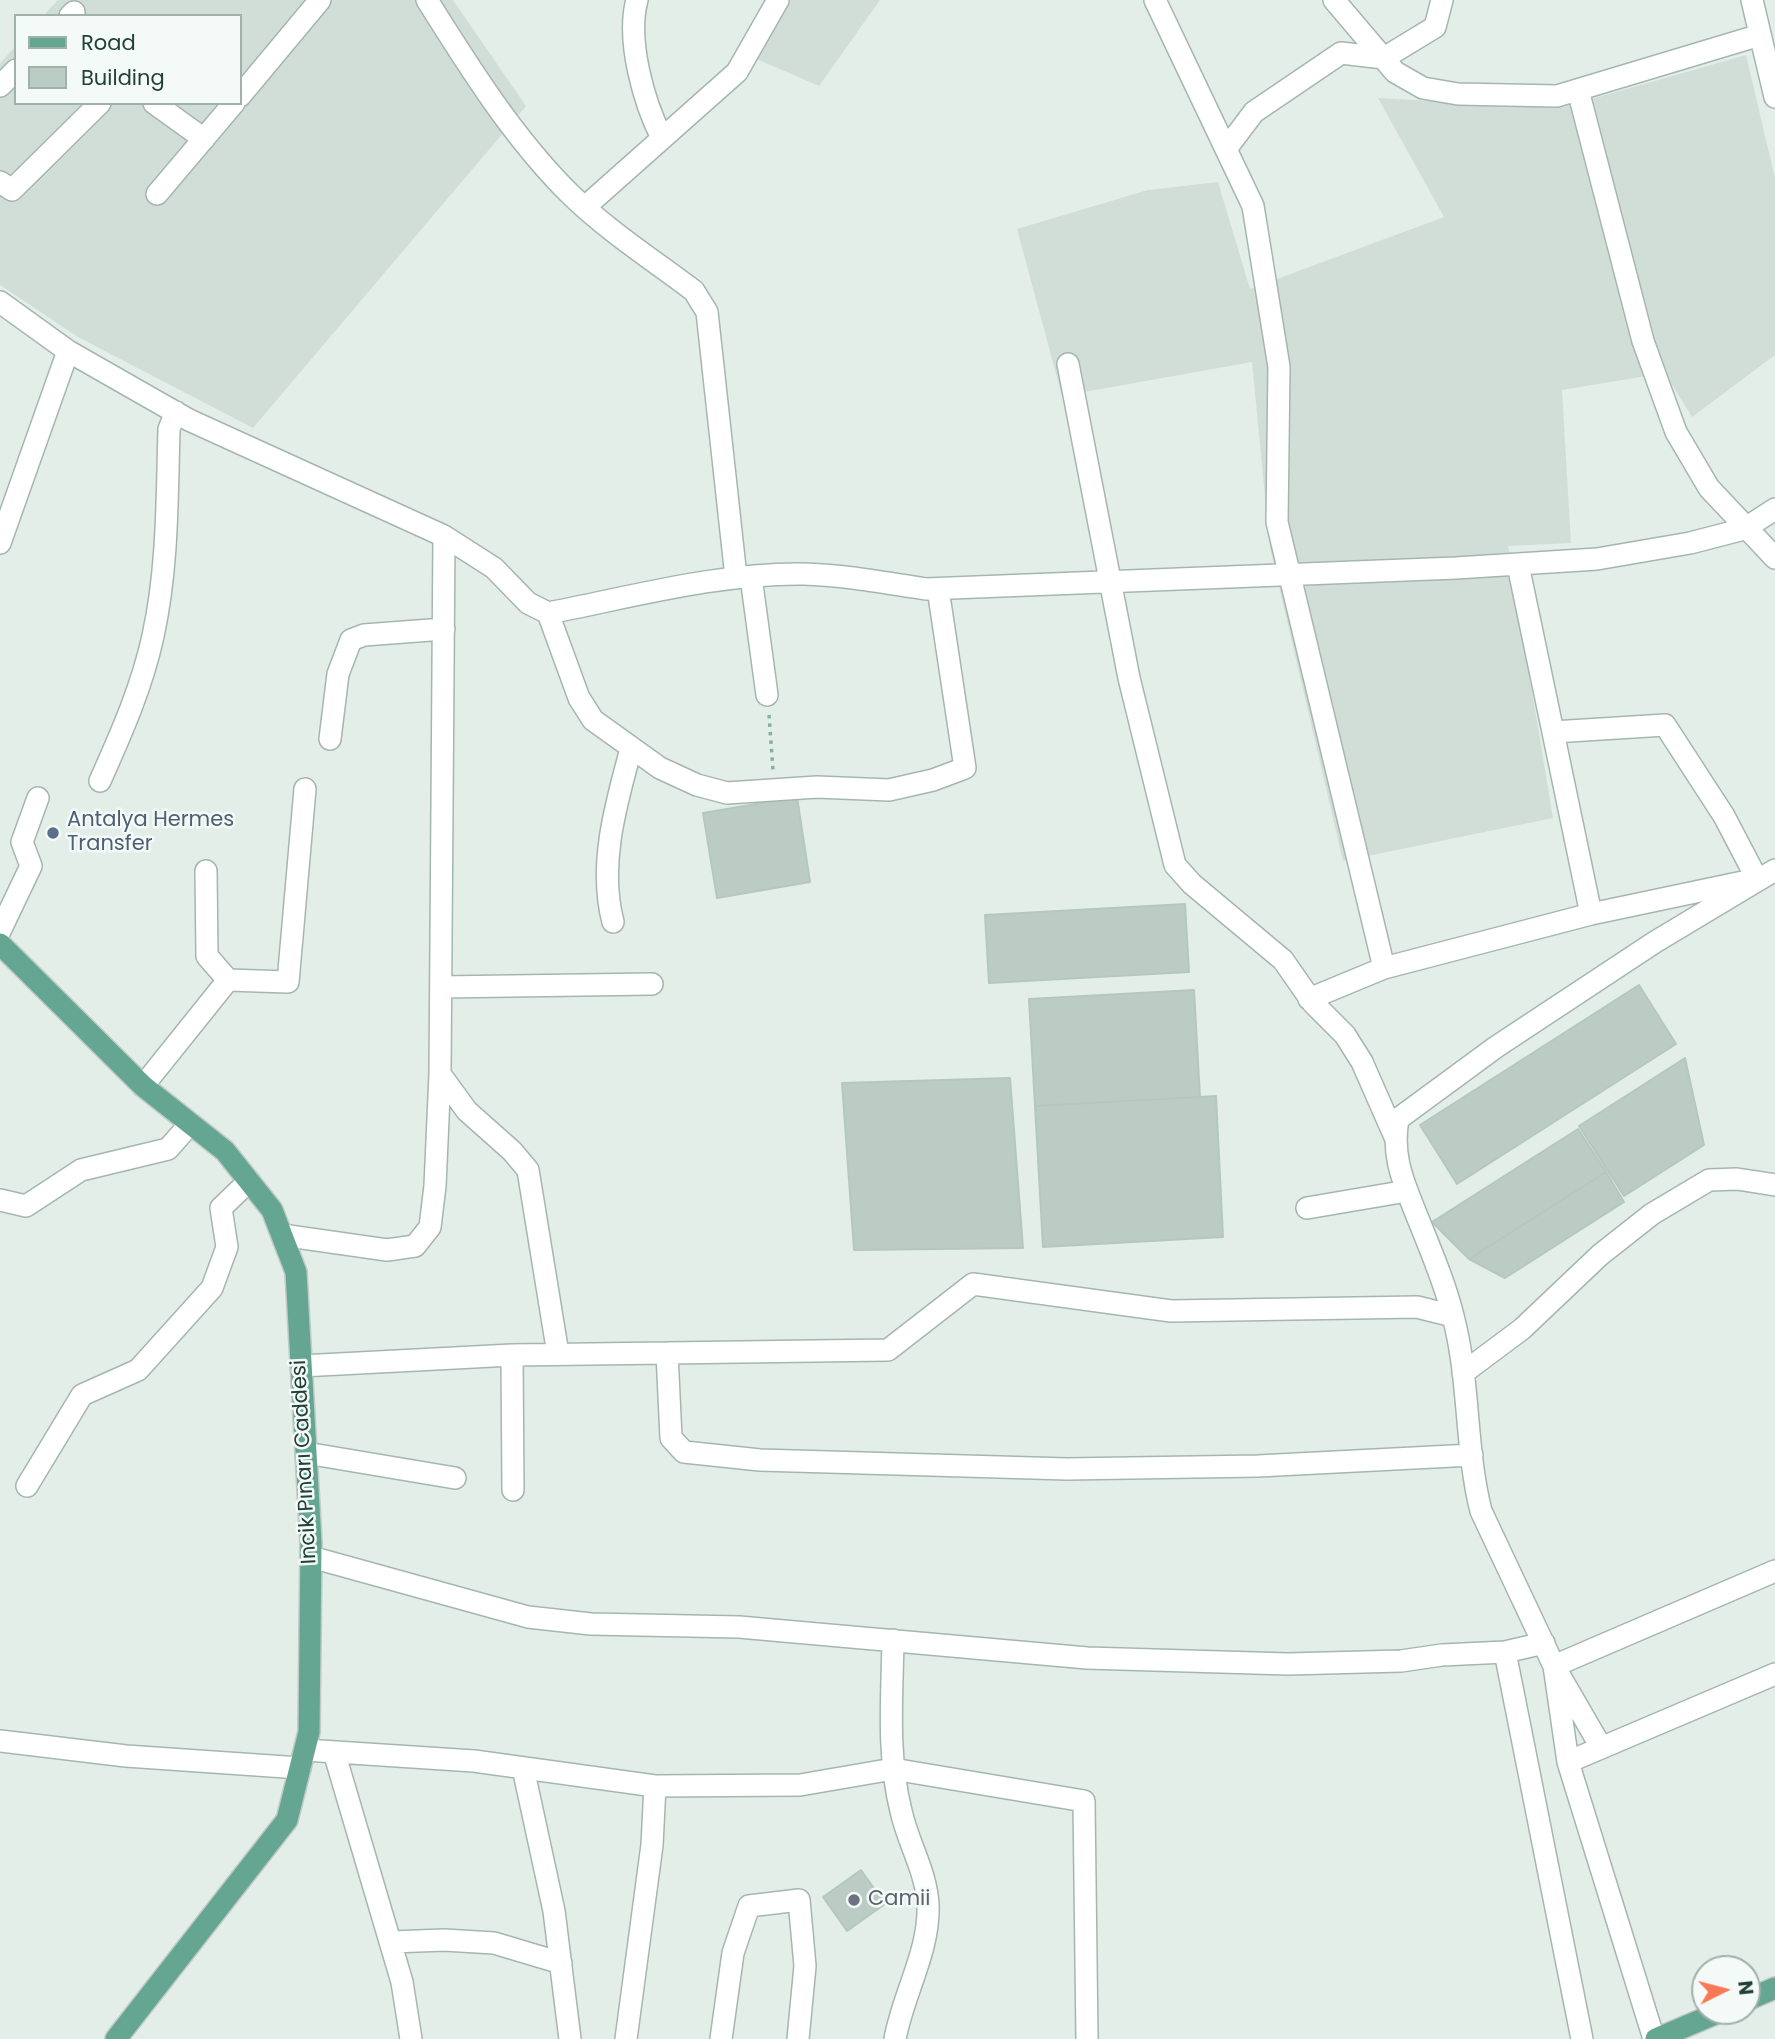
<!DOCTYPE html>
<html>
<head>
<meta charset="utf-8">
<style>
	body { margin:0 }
	#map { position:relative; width:1775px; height:2039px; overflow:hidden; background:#e3eee9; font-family:Poppins,sans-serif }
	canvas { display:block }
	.legend { position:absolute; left:14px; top:14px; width:228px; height:91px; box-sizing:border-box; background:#f4faf7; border:2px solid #a0b0aa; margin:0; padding:9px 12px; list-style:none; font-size:21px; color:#214037 }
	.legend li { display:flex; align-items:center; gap:14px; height:35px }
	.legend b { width:35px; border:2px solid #a0b0aa }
	.north { position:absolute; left:1691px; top:1955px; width:70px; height:70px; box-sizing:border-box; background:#f4faf7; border:2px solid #a0b0aa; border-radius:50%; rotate:84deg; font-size:19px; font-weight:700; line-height:28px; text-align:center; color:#214037 }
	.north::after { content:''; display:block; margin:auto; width:24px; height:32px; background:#fa7955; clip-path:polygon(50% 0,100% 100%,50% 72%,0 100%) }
</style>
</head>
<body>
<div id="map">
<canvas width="1775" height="2039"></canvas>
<ul class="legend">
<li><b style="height:9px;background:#65a693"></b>Road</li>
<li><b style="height:19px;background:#bbccc4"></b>Building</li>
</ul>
<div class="north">N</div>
</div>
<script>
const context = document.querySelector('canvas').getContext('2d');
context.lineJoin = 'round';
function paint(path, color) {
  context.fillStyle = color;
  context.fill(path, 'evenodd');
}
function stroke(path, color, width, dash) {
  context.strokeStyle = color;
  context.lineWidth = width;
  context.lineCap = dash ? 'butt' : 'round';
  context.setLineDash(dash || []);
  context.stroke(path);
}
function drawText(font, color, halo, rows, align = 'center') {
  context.font = font + ' Poppins,sans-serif';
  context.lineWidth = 5;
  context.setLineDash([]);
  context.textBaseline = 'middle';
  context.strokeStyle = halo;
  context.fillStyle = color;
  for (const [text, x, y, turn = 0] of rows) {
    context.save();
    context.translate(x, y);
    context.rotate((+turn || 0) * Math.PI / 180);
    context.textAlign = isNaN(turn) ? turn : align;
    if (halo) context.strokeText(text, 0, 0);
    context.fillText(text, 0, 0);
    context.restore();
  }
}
paint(new Path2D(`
	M58 0H453L526 106 253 428 78 337 0 285V63L16 46V103H240V16H43Z
	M765 0H880L819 86 738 51Z
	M1746 55 1775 178V355L1692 417 1665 373 1562 390 1571 543 1508 546 1553 818 1343 861 1270 548 1252 362 1062 396 1017 229 1148 190 1218 182 1250 289 1444 217 1378 98 1560 108Z`), '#d1ded8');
const building = new Path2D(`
	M797 797 810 882 717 898 703 813Z
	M1185 904 1189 972 989 983 985 915Z
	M1639 985 1676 1044 1457 1184 1420 1125Z
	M1194 990 1200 1097 1035 1106 1029 999Z
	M1685 1058 1704 1145 1624 1196 1579 1126Z
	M1010 1078 1023 1248 854 1250 842 1083Z
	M1216 1096 1223 1237 1043 1247 1035 1106Z
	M1578 1129 1606 1172 1469 1259 1432 1222Z
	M1606 1172 1624 1202 1505 1278 1469 1259Z
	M861 1870 885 1904 847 1931 823 1897Z`);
paint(building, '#bbccc4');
stroke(building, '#b5c8bf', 2);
const minor = new Path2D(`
	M427 0C469 67 514 139 571 195 608 231 653 260 694 291L707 312 736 577
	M637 0C626 40 644 103 662 138
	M1155 0 1253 206 1279 367 1277 522 1384 968
	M1334 0 1395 72 1423 88 1458 94 1557 96 1760 35
	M1752 0 1775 97
	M70 16 74 12
	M0 86 16 70
	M1578 90 1643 341 1676 432 1709 488 1775 558
	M240 96 320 0
	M154 103 204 139
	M1226 149 1254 112 1341 53 1384 58 1435 27 1442 0
	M0 182 12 190 100 103
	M157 194 234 103
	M585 207 737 72 778 0
	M0 302 68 351 189 420 444 536 494 568 528 603 548 613C632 597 718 573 803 574 845 575 885 583 926 589L1456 568 1597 559 1690 543 1744 529 1775 509
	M1068 364 1129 678 1175 865 1192 884 1283 960 1313 1003 1345 1035 1362 1062 1395 1137
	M0 543 68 351
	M751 577 767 695
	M548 613 579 698 593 720 660 768 697 785 727 793 817 787 889 790 933 780 965 768 938 589
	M1553 732 1591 914
	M330 739 338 674 351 640 364 635 444 629
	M100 781C121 734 142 687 153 636 168 568 167 498 169 429L176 412
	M206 871 207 956 228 980
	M613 922C598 865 616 804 631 749
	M0 931 31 866 22 842 38 798
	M441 987 652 984
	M1309 999 1384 968 1591 914 1757 879 1724 816 1665 725 1553 732 1518 565
	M440 1074 467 1111 512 1151 528 1170 558 1354
	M143 1086 228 980 288 982 305 789
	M0 1200 26 1206 81 1170 168 1149 190 1124
	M1307 1208 1407 1191
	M282 1235 387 1250 415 1246 430 1227 435 1186 440 1074 444 536
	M667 1353 888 1350 973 1284 1171 1311 1417 1307 1453 1316
	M512 1355 513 1490
	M301 1366 512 1355 667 1353 671 1438 684 1452 760 1460 1067 1469 1258 1466 1472 1455
	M1463 1373 1522 1329 1600 1255 1652 1214 1709 1180 1737 1179 1775 1185
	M306 1453 455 1478
	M27 1486 82 1395 138 1370 212 1288 227 1247 221 1208 249 1181
	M311 1557 528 1617 591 1624 739 1627 1087 1658 1288 1664 1401 1661 1442 1655 1505 1652 1544 1643
	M893 1640C892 1698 887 1755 901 1811 908 1843 926 1871 928 1904 930 1951 903 1994 895 2039
	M1505 1652 1582 2039
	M0 1741 126 1756 300 1768
	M1601 1747 1554 1666 1481 1511C1465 1448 1470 1380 1453 1316 1444 1279 1427 1242 1413 1206 1401 1177 1392 1152 1398 1119L1496 1047 1655 942 1775 870
	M305 1750 474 1761 655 1786 652 1845 626 2039
	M334 1752 402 1982 411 2039
	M1568 1762 1775 1674
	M523 1768 554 1911 570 2039
	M655 1786 800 1785 893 1769 1084 1801 1087 2039
	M391 1942 444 1940 494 1943 561 1963
	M721 2039 733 1953 749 1906 799 1900 805 1966 798 2039
	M1654 2039 1568 1762 1554 1666 1775 1571`);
const major = new Path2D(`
	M0 944 143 1086 225 1151 272 1210 296 1272 311 1543 309 1732 287 1820 116 2039
	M1747 2000 1775 1988
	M1656 2039 1722 2011`);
stroke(minor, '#a5b6b0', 24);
stroke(major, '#c1cac7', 24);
stroke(new Path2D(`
	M769 715 773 770`), '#81b3a2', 3.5, [3.5, 5]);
stroke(minor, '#fff', 21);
stroke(major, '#65a693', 21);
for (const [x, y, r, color] of [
	[53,833,7,"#5c6f8a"],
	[854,1900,7,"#6b7280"]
]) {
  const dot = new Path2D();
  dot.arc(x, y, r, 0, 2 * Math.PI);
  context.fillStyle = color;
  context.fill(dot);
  stroke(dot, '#f4faf7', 2.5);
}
drawText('21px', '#4e5e75', '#f4faf7', [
	["Antalya Hermes",67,821],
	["Transfer",67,845]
], 'left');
drawText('21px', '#214037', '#f4faf7', [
	["Incik Pınarı Caddesi",305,1462,-93]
]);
drawText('21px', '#5b616d', '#f4faf7', [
	["Camii",868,1900]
], 'left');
</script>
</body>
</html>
